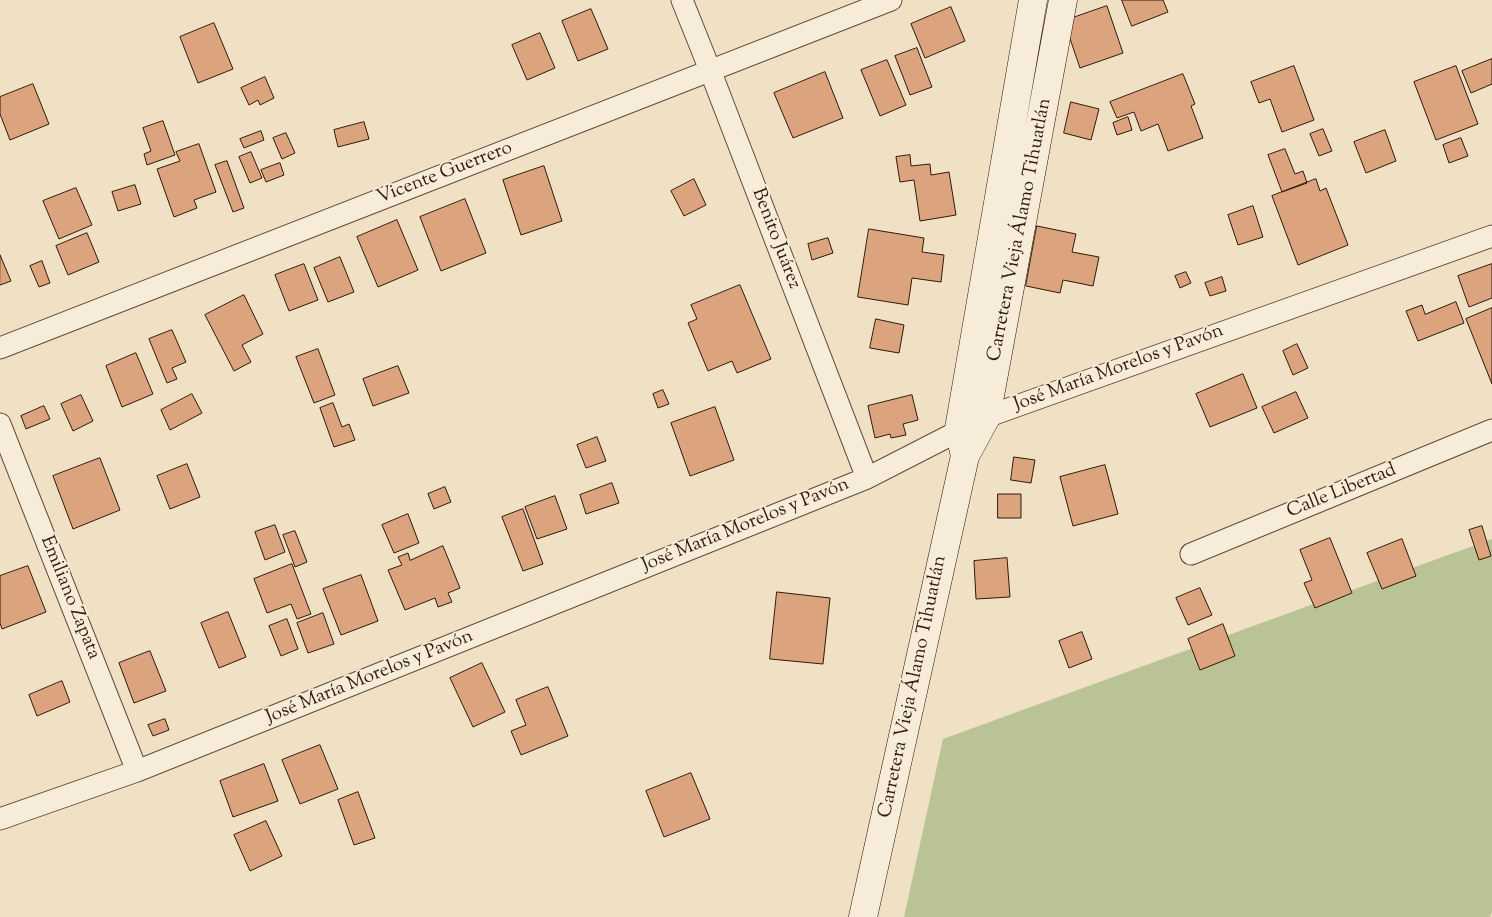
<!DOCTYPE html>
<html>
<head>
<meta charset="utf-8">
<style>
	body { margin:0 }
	canvas { display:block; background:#f1e1c4 }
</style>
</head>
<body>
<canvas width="1492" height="917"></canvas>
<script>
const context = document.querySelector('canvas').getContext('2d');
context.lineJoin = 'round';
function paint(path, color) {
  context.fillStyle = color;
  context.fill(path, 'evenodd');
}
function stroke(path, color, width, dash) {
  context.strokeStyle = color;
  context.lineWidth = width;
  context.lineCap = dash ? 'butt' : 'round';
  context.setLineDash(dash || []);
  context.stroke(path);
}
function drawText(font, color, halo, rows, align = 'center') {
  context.font = font + ' "Sorts Mill Goudy",serif';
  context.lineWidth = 4;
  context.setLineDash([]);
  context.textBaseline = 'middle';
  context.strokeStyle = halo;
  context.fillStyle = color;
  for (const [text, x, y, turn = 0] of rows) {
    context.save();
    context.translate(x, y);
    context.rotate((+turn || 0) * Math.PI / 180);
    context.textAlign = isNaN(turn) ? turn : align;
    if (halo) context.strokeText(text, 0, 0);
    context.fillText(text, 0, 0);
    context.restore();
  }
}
paint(new Path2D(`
	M1492 539V912L1490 917H904L943 739Z`), '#b9c395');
const building = new Path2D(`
	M1122 0H1163L1168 12 1132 26Z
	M1107 6 1123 53 1080 68 1064 21Z
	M951 7 965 41 925 58 911 24Z
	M591 9 608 49 578 61 562 21Z
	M214 23 233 69 198 83 180 37Z
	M540 33 555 68 527 80 512 45Z
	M917 48 932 87 910 95 895 56Z
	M1492 59V84L1471 93 1462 71Z
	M887 60 906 105 880 116 861 70Z
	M1294 66 1314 120 1282 132 1270 99 1259 103 1251 82Z
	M1456 66 1478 124 1436 140 1414 82Z
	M825 72 843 118 793 138 774 93Z
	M1183 74 1195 104 1191 106 1203 138 1168 151 1158 124 1141 131 1134 112 1117 118 1110 102Z
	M265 77 274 98 260 105 258 100 249 105 241 88Z
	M33 84 49 124 10 140 0 114V97Z
	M1071 102 1099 109 1091 140 1064 133Z
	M1128 117 1132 130 1117 135 1113 123Z
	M163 121 175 155 147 165 144 154 151 151 143 128Z
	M364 122 369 139 338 147 334 130Z
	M1323 129 1332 151 1319 156 1310 134Z
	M1385 130 1396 161 1366 173 1354 142Z
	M261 131 264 140 244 148 240 139Z
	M286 133 295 153 282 159 273 138Z
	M1461 138 1468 156 1449 163 1443 145Z
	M199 144 216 192 194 200 197 208 174 217 157 169 180 161 176 152Z
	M1285 149 1295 174 1303 171 1307 183 1282 192 1268 155Z
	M251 152 262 178 250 183 239 157Z
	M910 155 911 166 930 164 931 175 949 172 956 215 920 221 914 180 900 182 896 157Z
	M227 161 244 208 233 212 215 165Z
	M280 163 284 175 266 182 261 170Z
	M544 166 562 221 521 235 503 180Z
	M694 179 706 205 684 216 671 191Z
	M1316 179 1320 191 1326 188 1348 245 1298 265 1272 196Z
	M135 185 141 204 118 211 112 192Z
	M76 188 92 225 59 239 43 201Z
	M465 199 486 253 441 271 420 217Z
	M1253 206 1263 237 1238 245 1228 215Z
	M397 220 418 270 378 287 357 237Z
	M1037 226 1076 234 1072 252 1099 257 1093 286 1063 280 1060 293 1026 286Z
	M869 229 924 238 922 252 944 255 941 282 912 278 908 305 858 297Z
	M87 233 99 262 68 275 56 246Z
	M828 238 833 253 812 260 808 244Z
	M0 255 11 281 0 285Z
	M340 257 354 292 328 302 314 268Z
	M42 261 50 283 39 287 30 266Z
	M304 264 318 300 289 311 275 275Z
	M1492 264V298L1469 307 1458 276Z
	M1186 272 1191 283 1180 288 1175 276Z
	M1222 277 1226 291 1210 296 1205 283Z
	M740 285 771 359 737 373 732 361 708 371 688 323 697 319 691 305Z
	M244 295 263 334 242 345 251 362 234 371 205 315Z
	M1456 302 1464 323 1418 341 1406 311 1422 305 1425 314Z
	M1492 308V384L1466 319Z
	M876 319 904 325 899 353 870 348Z
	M172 330 186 362 172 368 177 379 167 383 149 339Z
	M1297 344 1308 368 1293 375 1283 351Z
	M318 349 335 395 314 403 296 357Z
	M136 353 153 394 122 407 106 366Z
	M398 366 409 393 373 406 363 379Z
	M1243 374 1257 408 1210 427 1196 394Z
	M663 390 669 404 658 408 653 394Z
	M1296 392 1308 418 1274 433 1262 407Z
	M192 394 202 413 170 430 161 410Z
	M81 395 93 421 73 431 61 404Z
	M912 395 918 420 903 424 906 435 891 438 890 434 875 438 868 406Z
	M333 403 342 427 349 424 355 440 334 447 320 408Z
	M44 406 50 419 26 429 21 416Z
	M715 407 734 460 690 476 671 423Z
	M597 437 606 461 586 468 577 445Z
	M1014 457 1035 460 1031 483 1011 480Z
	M100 458 120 510 73 529 53 476Z
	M187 464 200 497 170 509 157 476Z
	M1105 465 1118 514 1073 526 1060 477Z
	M612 483 619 503 586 514 580 495Z
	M445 487 451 502 434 509 428 494Z
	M998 494H1021V518H998Z
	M555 496 567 529 537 539 525 507Z
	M523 509 543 564 523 571 502 517Z
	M408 514 419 543 394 553 382 525Z
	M275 525 285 552 265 560 255 532Z
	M1482 526 1491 556 1479 560 1469 530Z
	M295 531 307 562 295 567 283 535Z
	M1330 538 1352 593 1315 608 1304 583 1312 580 1300 550Z
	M1402 539 1416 576 1382 589 1367 553Z
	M443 546 460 588 448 593 452 602 438 607 435 598 405 610 388 570 402 565 398 557 408 553 410 560Z
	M1007 558 1010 597 976 599 974 561Z
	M292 564 311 614 297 619 291 604 267 613 254 579Z
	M28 566 46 612 2 629 0 623V576Z
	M361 575 378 621 341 635 323 589Z
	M1200 588 1212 615 1188 625 1176 598Z
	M777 592 830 598 823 664 770 659Z
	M228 612 246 657 219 668 201 623Z
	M323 613 334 644 308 653 297 623Z
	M287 619 298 649 281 656 269 626Z
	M1223 624 1235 656 1200 670 1188 639Z
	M1082 632 1092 659 1069 668 1059 641Z
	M150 651 166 691 134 703 119 663Z
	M482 663 505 712 473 727 450 678Z
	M62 681 70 702 37 716 29 695Z
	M548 687 568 736 521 755 511 731 526 725 516 700Z
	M165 719 169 730 153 736 148 725Z
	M320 745 338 789 300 804 282 760Z
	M264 764 278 801 233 817 220 781Z
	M691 773 710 819 664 837 646 791Z
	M358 792 375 838 354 845 338 800Z
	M266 821 282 856 250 871 234 835Z`);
paint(building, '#dba47f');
stroke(building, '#301907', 1);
const minor = new Path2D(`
	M682 0 710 70 867 478
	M0 348 891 0
	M0 424 137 771
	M1191 554 1492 430
	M0 819 137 771 867 478 986 417 1492 236`);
const secondary = new Path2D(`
	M965 456 959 429 1033 0
	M863 917 965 456 986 417 1063 0`);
stroke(minor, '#604b36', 23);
stroke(secondary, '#301907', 29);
stroke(minor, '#f6ecd9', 21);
stroke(secondary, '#f6ecd9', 28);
drawText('19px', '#301907', '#f6ecd9', [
	["Vicente Guerrero",445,174,-21],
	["Carretera Vieja Álamo Tihuatlán",1021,230,-79],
	["Benito Juárez",775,239,69],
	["José María Morelos y Pavón",1119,369,-20],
	["Calle Libertad",1342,492,-22],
	["José María Morelos y Pavón",746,526,-22],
	["Emiliano Zapata",69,598,68],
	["José María Morelos y Pavón",370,678,-22],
	["Carretera Vieja Álamo Tihuatlán",914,687,-78]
]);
</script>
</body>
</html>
